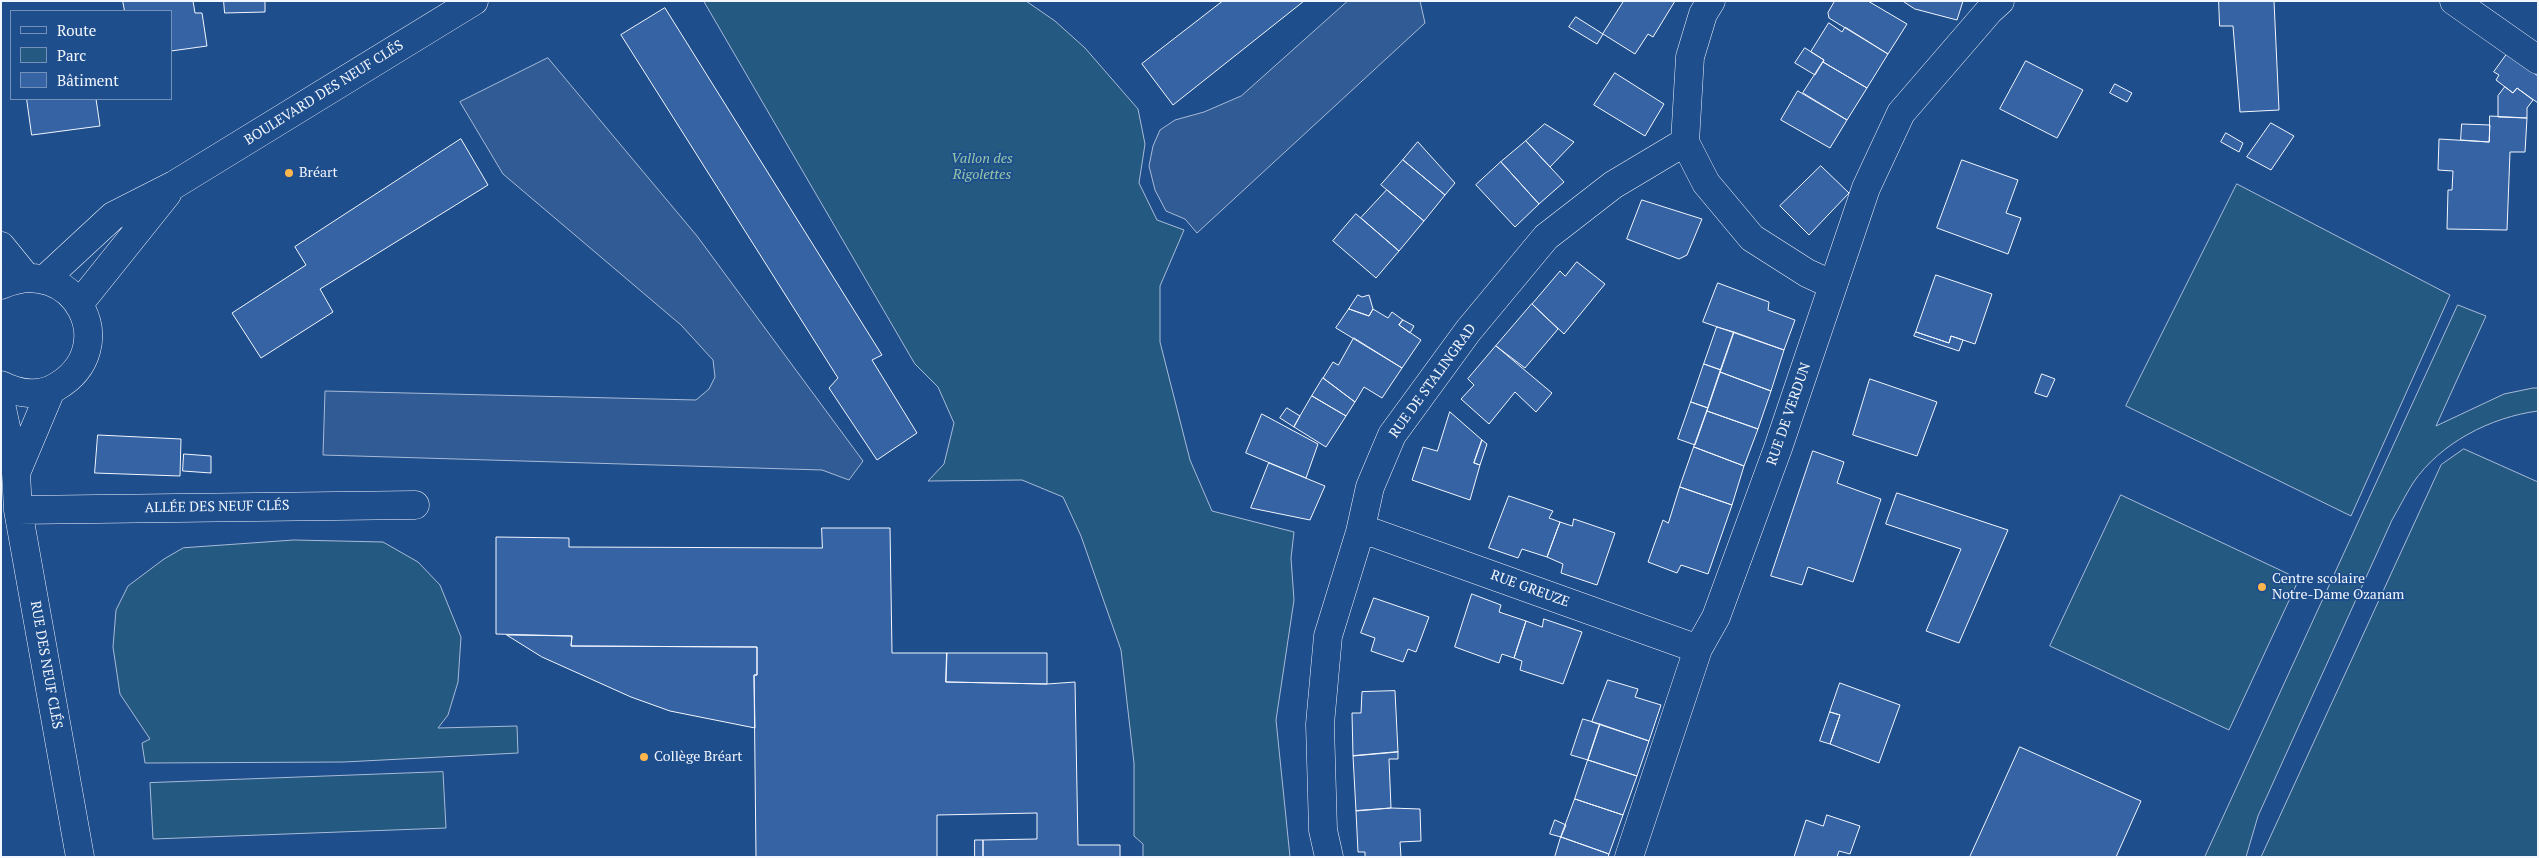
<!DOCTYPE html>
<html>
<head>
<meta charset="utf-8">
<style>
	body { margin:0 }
	#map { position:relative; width:2539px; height:858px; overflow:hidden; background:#1f4e8c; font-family:"PT Serif",serif }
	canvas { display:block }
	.frame { position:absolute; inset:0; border:2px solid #f2f6ff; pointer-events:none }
	.legend { position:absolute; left:10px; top:10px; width:162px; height:90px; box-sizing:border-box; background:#1f4e8c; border:1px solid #7391ba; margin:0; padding:6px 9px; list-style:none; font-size:15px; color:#f2f6ff }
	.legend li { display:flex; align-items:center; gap:10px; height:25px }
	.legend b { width:25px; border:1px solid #7391ba }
</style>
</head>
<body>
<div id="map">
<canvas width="2539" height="858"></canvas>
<div class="frame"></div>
<ul class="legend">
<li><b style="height:6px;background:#1f4e8c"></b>Route</li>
<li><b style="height:14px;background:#245a82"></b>Parc</li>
<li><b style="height:14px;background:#3563a3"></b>Bâtiment</li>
</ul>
</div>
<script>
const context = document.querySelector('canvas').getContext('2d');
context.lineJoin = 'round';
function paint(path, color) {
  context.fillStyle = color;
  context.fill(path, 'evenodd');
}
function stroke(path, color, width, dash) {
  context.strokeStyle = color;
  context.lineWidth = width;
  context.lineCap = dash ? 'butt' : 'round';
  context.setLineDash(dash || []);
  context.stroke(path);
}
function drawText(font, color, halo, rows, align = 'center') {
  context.font = font + ' "PT Serif",serif';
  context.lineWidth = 4;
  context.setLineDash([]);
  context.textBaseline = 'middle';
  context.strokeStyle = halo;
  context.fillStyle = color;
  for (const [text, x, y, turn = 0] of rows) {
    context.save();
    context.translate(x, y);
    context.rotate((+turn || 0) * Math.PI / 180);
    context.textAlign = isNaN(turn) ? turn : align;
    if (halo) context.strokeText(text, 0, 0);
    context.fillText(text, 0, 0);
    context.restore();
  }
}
const green = new Path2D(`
	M704 1H1026L1055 21 1085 48 1138 109 1145 144 1139 183 1157 220 1184 230 1160 286V342L1190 460 1212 511 1294 532 1291 558 1294 600 1276 720 1290 857H1143V844L1134 836V763L1121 650 1081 536 1063 497 1022 480 928 481 944 464 954 423 938 387 915 364Z
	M2237 184 2450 295 2351 516 2126 406Z
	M2458 305 2486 316 2436 426 2504 394 2533 388H2538V411C2491 417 2440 443 2413 483 2406 494 2399 508 2392 520L2258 816 2246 857H2205Z
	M2464 449 2538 482V857H2261L2441 465Z
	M2121 495 2299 579 2229 730 2050 646Z
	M294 540 383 542 418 562 440 585 461 637 458 682 448 715 438 728 517 726 518 753 344 762 145 763 142 743 150 739 120 694 113 647 116 610 128 586 164 559 183 548Z
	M443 772 446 828 153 839 150 783Z`);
paint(green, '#245a82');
stroke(green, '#a8bbd7', 1);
const parking = new Path2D(`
	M1348 1H1420L1425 23 1197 233 1185 219 1166 211 1155 190 1149 166 1153 146 1160 130 1175 120 1204 112 1241 96Z
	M548 58 697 236 863 461 849 480 822 470 323 455 325 391 696 400 709 389 715 377 713 360 681 325 503 174 460 102Z`);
paint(parking, '#305b95');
stroke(parking, '#a8bbd7', 1);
const building = new Path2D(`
	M123 1H193L195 13H202L207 46 171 51V11H125Z
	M224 1H265V12L225 13Z
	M1223 1H1304L1173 105 1142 64Z
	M1624 1H1675L1653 37 1648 34 1635 54 1603 34Z
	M1835 1H1868L1907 24 1888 54 1829 18 1828 13Z
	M1903 1H1963L1957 20 1915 9Z
	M2219 1H2274L2279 110 2240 112 2233 26H2220Z
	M665 8 882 355 872 360 917 433 877 460 829 388 838 378 621 35Z
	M1576 17 1603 34 1597 44 1569 27Z
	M1829 23 1842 32 1845 27 1888 54 1867 88 1823 62 1824 60 1811 52Z
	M1805 48 1824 60 1815 75 1795 63Z
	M2507 54 2538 76V103L2517 88 2513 93 2496 80 2499 75 2494 72Z
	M2026 61 2083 90 2057 138 2000 109Z
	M1823 62 1867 88 1847 120 1803 93Z
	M1615 73 1664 104 1645 136 1594 105Z
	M2115 84 2132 93 2127 102 2110 93Z
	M2505 87 2513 93 2517 88 2533 100 2527 108V118L2498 117V96Z
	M1798 91 1847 120 1830 148 1781 120Z
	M27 99H96L100 126 32 135Z
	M2490 116 2527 118 2525 152H2510L2507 230 2447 229 2448 190H2452L2453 171 2438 170 2439 139 2489 142Z
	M2271 123 2294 136 2271 170 2247 157Z
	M1545 124 1574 142 1550 167 1526 141Z
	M2462 124 2490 125 2489 142 2461 140Z
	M2226 133 2243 143 2239 152 2221 142Z
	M461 139 488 185 320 289 333 312 261 358 232 313 306 265 295 247Z
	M1526 141 1564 182 1539 204 1501 162Z
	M1418 142 1455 183 1445 195 1403 160Z
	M1403 160 1445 195 1424 221 1381 185Z
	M1962 160 2018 180 2006 213 2021 218 2008 254 1937 228Z
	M1501 162 1539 204 1515 227 1476 185Z
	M1821 166 1849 193 1809 235 1780 206Z
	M1387 190 1424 221 1399 251 1361 218Z
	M1642 200 1702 219 1687 255 1679 259 1627 239Z
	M1356 214 1399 251 1376 278 1333 241Z
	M1577 262 1605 284 1564 334 1532 304 1560 271 1565 276Z
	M1936 275 1992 294 1975 344 1951 336 1949 343 1916 332Z
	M1718 283 1769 302 1768 310 1795 320 1784 350 1703 322Z
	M1358 295 1362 297 1369 295 1373 309 1369 316 1349 309Z
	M1532 304 1558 329 1525 368 1496 346Z
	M1349 309 1369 316 1373 309 1388 318 1392 312 1403 320 1399 325 1421 340 1402 368 1336 328Z
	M1403 320 1414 326 1410 333 1399 325Z
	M1717 327 1734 332 1721 370 1704 364Z
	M1734 332 1784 350 1771 391 1720 372Z
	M1916 332 1949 343 1951 336 1963 340 1959 351 1914 336Z
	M1354 338 1402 368 1382 398 1364 387 1355 402 1323 378 1333 362 1338 365Z
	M1496 346 1552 393 1536 412 1515 392 1489 424 1461 399 1474 385 1468 379Z
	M1704 364 1721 370 1708 408 1691 402Z
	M1720 372 1771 391 1758 429 1707 411Z
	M2042 374 2055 379 2047 397 2035 393Z
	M1323 378 1355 402 1346 416 1312 396Z
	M1870 379 1937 402 1917 456 1853 435Z
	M1312 396 1346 416 1326 447 1294 427Z
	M1691 402 1708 408 1695 445 1678 439Z
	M1287 408 1300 416 1294 427 1280 418Z
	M1707 411 1758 429 1744 466 1694 447Z
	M1450 412 1482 440 1474 463 1480 465 1470 500 1412 480 1423 447 1437 451Z
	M1262 414 1318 444 1306 478 1246 453Z
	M98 435 181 439 180 476 95 473Z
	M1482 440 1487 444 1480 465 1474 463Z
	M1694 447 1744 466 1732 505 1680 487Z
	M1813 451 1844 462 1837 483 1881 499 1853 582 1808 567 1802 585 1771 576Z
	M184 454 211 456V473L183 471Z
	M1269 463 1325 486 1310 520 1251 508Z
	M1680 487 1732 505 1708 574 1681 565 1677 573 1648 562 1663 520 1668 523Z
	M1897 493 2008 530 1959 643 1926 631 1961 549 1886 524Z
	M1509 496 1553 511 1549 518 1560 522 1547 557 1522 549 1518 558 1489 548Z
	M1574 519 1615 533 1597 585 1561 573 1563 564 1547 557 1560 522 1572 526Z
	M822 528H890L892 653H947L946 682 1047 684 1075 682 1078 845H1120V857H983V840L1037 839V813L937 815V857H756L754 675H757V647L571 646 572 636 496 634V537L569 538V547L822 548Z
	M1472 594 1501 605 1499 612 1526 621 1514 658 1502 654 1499 663 1455 647Z
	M1374 598 1429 617 1416 652 1408 649 1403 662 1371 651 1375 638 1361 633Z
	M1544 619 1582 632 1563 684 1520 670 1522 661 1514 658 1526 621 1542 627Z
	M507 635 572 636 571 646 757 647V675H754L755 728 670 711 631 697 542 657Z
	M947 653H1047V684L946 682Z
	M1608 680 1638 689 1635 697 1661 705 1649 741 1592 722Z
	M1840 683 1900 705 1879 763 1830 744 1840 715 1830 712Z
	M1395 691 1398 752 1353 756 1352 713H1361L1362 692Z
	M1830 712 1840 715 1830 744 1820 741Z
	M1583 719 1600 724 1588 760 1571 755Z
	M1600 724 1649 741 1637 776 1588 760Z
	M2020 747 2141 801 2116 857H1970Z
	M1398 752V759H1389L1391 808 1356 811 1353 756Z
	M1588 760 1637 776 1623 815 1575 799Z
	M1575 799 1623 815 1609 854 1561 837Z
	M1391 808 1420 809 1421 841 1400 842 1401 857H1365V852H1358L1356 811Z
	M1827 815 1860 826 1850 854 1839 851 1837 857H1794L1806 820 1823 826Z
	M1555 820 1566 825 1561 837 1550 834Z
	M1561 837 1609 854 1608 857H1555Z
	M975 840H983V857H975Z`);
paint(building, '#3563a3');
stroke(building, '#f2f6ff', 1);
const minor = new Path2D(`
	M1711 1 1703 14 1690 57 1685 142 1706 183 1752 238 1807 273 1833 285
	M2454 1 2538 60
	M1 246 27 278
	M1 404 16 473 18 510 80 857
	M16 473 51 390
	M18 510 415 505
	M1360 532 1374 533 1698 649
	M1329 857 1323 830 1320 724 1328 636 1360 532 1370 487 1392 435 1468 331 1546 237 1613 185 1685 142
	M1629 857 1698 649 1716 617 1778 448 1866 188 1901 113 1989 11 2000 1`);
const major = new Path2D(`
	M45 279 113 216 174 185 474 1
	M1 285C74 252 124 348 56 387 39 397 19 394 1 385
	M79 304 167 194`);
stroke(minor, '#f2f6ff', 29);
stroke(major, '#f2f6ff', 29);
stroke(minor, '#1f4e8c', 28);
stroke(major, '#1f4e8c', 28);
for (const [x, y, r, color] of [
	[289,173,5,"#ffb74d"],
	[2262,587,5,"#ffb74d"],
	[644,757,5,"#ffb74d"]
]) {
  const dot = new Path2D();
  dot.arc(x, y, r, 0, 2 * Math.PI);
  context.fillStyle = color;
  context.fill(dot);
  stroke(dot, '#1f4e8c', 2);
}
drawText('14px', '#f2f6ff', '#1f4e8c', [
	["BOULEVARD DES NEUF CLÉS",324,93,-32],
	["RUE DE STALINGRAD",1433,381,-54],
	["RUE DE VERDUN",1789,414,-71],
	["ALLÉE DES NEUF CLÉS",217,507,-1],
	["RUE GREUZE",1530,589,20],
	["RUE DES NEUF CLÉS",46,665,80]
]);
drawText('italic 14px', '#97c8a6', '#1f4e8c', [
	["Vallon des",982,159],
	["Rigolettes",982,175]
]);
drawText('14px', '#f2f6ff', '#1f4e8c', [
	["Bréart",299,173],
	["Centre scolaire",2272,579],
	["Notre-Dame Ozanam",2272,595],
	["Collège Bréart",654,757]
], 'left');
</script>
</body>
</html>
